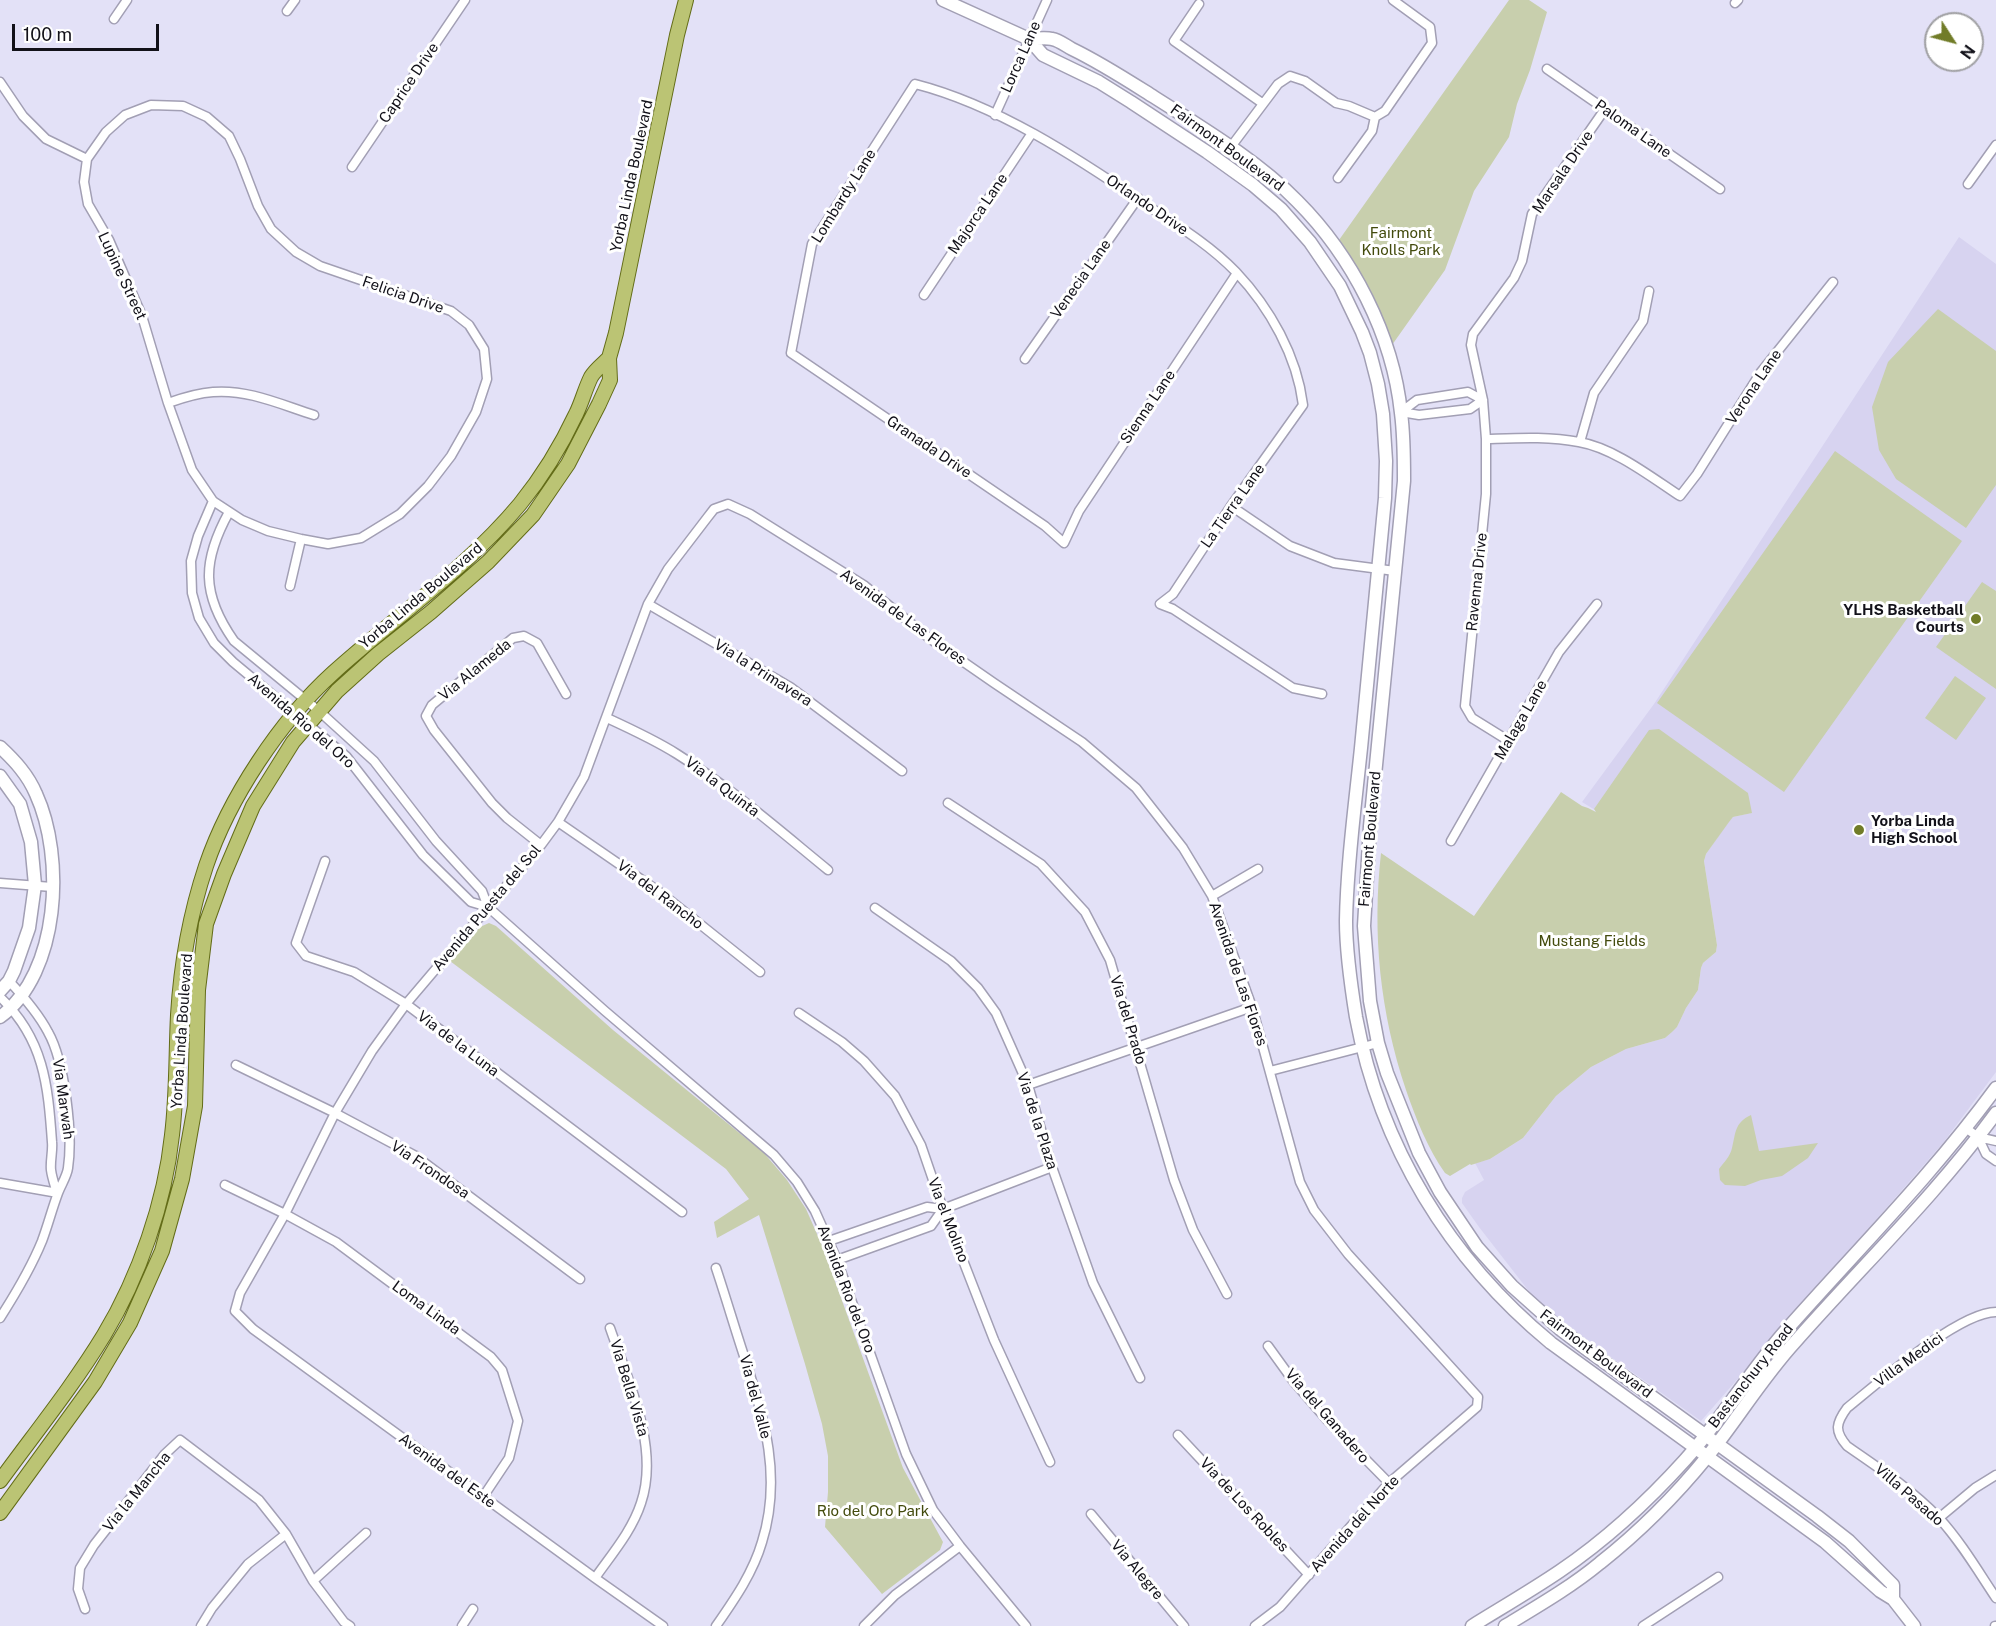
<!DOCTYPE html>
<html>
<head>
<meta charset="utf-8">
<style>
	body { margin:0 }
	#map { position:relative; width:1996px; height:1626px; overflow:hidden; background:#e3e1f7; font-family:"Public Sans",sans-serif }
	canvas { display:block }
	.north { position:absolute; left:1924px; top:12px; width:60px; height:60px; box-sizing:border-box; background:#fff; border:2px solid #a0a0a3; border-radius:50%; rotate:126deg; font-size:16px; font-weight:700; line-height:24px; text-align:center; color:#121119 }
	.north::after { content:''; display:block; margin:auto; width:21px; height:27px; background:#717c28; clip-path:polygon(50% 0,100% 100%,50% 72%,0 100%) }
	.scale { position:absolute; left:12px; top:24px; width:147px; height:27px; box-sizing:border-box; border:3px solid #121119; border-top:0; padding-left:8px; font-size:18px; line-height:21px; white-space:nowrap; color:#121119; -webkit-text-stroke:4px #fff; paint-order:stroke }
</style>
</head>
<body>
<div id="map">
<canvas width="1996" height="1626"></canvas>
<div class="north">N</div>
<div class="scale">100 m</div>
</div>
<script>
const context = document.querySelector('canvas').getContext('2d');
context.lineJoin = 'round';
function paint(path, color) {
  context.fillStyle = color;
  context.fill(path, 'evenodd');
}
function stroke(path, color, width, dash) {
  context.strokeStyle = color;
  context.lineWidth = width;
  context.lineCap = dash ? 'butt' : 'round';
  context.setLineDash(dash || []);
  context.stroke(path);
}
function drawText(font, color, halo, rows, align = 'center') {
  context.font = font + ' "Public Sans",sans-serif';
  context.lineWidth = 6;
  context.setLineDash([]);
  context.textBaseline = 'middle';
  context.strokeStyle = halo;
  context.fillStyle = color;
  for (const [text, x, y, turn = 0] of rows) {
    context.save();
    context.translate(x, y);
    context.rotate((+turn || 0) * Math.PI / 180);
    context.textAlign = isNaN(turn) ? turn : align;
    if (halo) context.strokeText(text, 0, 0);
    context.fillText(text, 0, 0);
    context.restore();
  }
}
paint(new Path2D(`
	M1959 237 1996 264V1072L1943 1143 1701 1421 1542 1308 1479 1227 1462 1203V1198L1465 1192 1484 1180 1475 1163 1490 1159 1523 1138 1556 1096 1591 1067 1626 1049 1665 1038 1677 1027 1686 1008 1698 990 1701 968 1703 963 1716 952 1717 945 1704 861 1706 854 1728 822 1733 817 1751 813 1747 793 1613 821 1582 802 1654 704Z`), '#d7d3f0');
paint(new Path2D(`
	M1509 0H1529L1547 12 1530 70 1517 104 1509 137 1474 191 1445 270 1392 345 1372 295 1339 240Z
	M1938 309 1996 351V485L1966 528 1896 479 1879 450 1872 407 1888 362Z
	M1835 451 1962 541 1784 792 1657 703Z
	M1982 582 1996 591V689L1936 647Z
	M1955 676 1986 698 1956 740 1925 718Z
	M1659 729 1748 793 1752 813 1733 817 1729 822 1706 854 1704 861 1717 945 1716 952 1703 963 1701 968 1698 990 1686 1008 1677 1027 1672 1032 1665 1038 1626 1049 1591 1067 1556 1096 1523 1138 1490 1159 1471 1165 1470 1164 1450 1176 1445 1173C1428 1149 1416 1119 1406 1090 1380 1012 1372 934 1381 853L1474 916 1561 792 1582 806 1588 808 1596 812 1594 809 1649 730Z
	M489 923 496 926 613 1030 764 1153 787 1180 806 1209 821 1243 903 1468 943 1542 940 1550 882 1594 825 1527 828 1492V1456L822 1424 805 1364 759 1215 717 1238 714 1222 749 1199 726 1169 450 961 480 927Z
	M1751 1115 1759 1151 1818 1143 1808 1158 1782 1176 1761 1180 1745 1186 1725 1185 1720 1180 1719 1169C1724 1162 1730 1157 1732 1148 1736 1133 1734 1123 1751 1115Z`), '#c8cfad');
const street = new Path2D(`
	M1735 3 1738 0
	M1199 4 1174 41 1262 103
	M287 11 295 0
	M114 19 127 0
	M1547 69 1720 189
	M0 82 23 116 46 139 87 159
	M151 105 183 106 207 117 229 136 240 159 258 206 271 229 296 252 320 266 451 311 469 325 484 349 487 379 476 412 451 456 428 486 400 514 361 538 328 544 301 539 268 531 242 520 213 501 192 470 168 403 142 316 109 240 88 204 84 182 87 159 106 132 125 115Z
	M995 115 1047 0
	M1230 148 1278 84 1290 76 1305 81 1336 103 1349 106 1375 117
	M352 167 465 0
	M1338 178 1372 131 1375 117 1385 111 1432 43 1430 27 1393 0
	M1968 184 1996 145
	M1237 273 1079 511 1064 543 1045 526 791 353 812 244 915 84C997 105 1076 157 1145 204 1177 225 1210 245 1236 272 1270 308 1297 356 1303 405L1231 506 1173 594 1160 604 1173 609 1293 688 1322 694
	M924 295 1032 133
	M1025 359 1138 198
	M168 403C182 398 198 393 213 392 248 389 282 405 314 415
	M1401 412 1417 400 1468 392 1483 400
	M1401 412 1419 415 1470 409 1483 400
	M1486 439C1517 438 1548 436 1579 442 1614 448 1651 477 1680 496L1697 474 1761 372 1833 282
	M1580 442 1594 393 1643 321 1649 291
	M213 501 198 536 191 561 192 593 199 618 214 643 233 662 346 756 423 855 471 902 488 907
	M1231 506 1290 546 1334 563 1395 571
	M229 512C202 561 201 594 234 641L319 711 374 761 436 841 482 891 488 907 605 1011 774 1155 797 1182 815 1211 837 1260 906 1454 933 1510 960 1546 1026 1626
	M290 586 301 539
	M648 604 790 687 902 771
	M607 718C631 729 655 740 677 754 731 788 779 830 828 870
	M1509 741 1472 718 1465 706 1486 494V439L1483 400 1471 345 1473 334 1514 278 1522 261 1532 214 1605 109
	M948 803 1041 864 1085 912 1110 960 1174 1180 1193 1230 1227 1294
	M558 822 661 893 760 972
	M1451 841 1559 652 1597 604
	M541 845 507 818 492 803 434 730 426 716 432 705 513 638 524 636 537 643 566 694
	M325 861 296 943 306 956 354 972 406 1004 682 1212
	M0 883 52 887
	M1212 896 1258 869
	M875 908 951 961 978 988 996 1013 1028 1085 1052 1167 1093 1283 1140 1378
	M0 997C44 1039 48 1085 52 1142 53 1151 50 1161 51 1170 52 1178 55 1186 57 1193
	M799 1013 842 1042 864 1061 895 1096 921 1145 943 1209 994 1340 1050 1462
	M236 1065 335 1113 414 1155 580 1279
	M1270 1071 1378 1043
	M1028 1085 1252 1007
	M1967 1129 1978 1137 1996 1141
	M1978 1137 1986 1154 1996 1161
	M0 1183 58 1193
	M225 1185 285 1214 336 1242 491 1357 502 1370 518 1421 509 1458 483 1497
	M829 1241 927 1207 943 1209 1052 1167
	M837 1260 931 1226 943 1209
	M716 1268C726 1298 735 1329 745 1359 765 1420 782 1478 762 1542 753 1573 734 1600 716 1626
	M1996 1312C1959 1312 1878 1383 1847 1408 1836 1423 1834 1431 1847 1446 1879 1468 1912 1490 1939 1518 1961 1542 1978 1571 1996 1598
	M0 1318C16 1293 31 1268 42 1241 48 1225 52 1209 58 1193 61 1185 67 1176 68 1168 73 1134 65 1062 48 1032 38 1013 24 997 9 981
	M1268 1346 1294 1382 1327 1420 1389 1483
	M1178 1435 1309 1575
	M1091 1514 1184 1626
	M1939 1518 1975 1488 1996 1475
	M595 1578C611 1555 632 1531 641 1503 660 1448 628 1380 610 1328
	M313 1581 366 1533
	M85 1609 78 1589 80 1568 94 1545 165 1454 180 1440 259 1500 286 1534 313 1581 344 1622 350 1626
	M201 1626 212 1608 248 1564 286 1534
	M462 1626 473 1609
	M663 1626 595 1578 253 1329 235 1311 240 1293 285 1214 335 1113 372 1051 406 1004 541 845 558 822 584 777 648 604 668 569 707 518 714 509 728 504 750 514 865 586 929 638 994 683 1082 742 1136 788 1183 848 1212 896 1252 1007 1300 1182 1314 1210 1348 1254 1478 1397 1477 1407 1389 1483 1280 1607 1255 1626
	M864 1626 895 1595 960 1546
	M1643 1626 1718 1577
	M1995 1626H1996`);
const secondary = new Path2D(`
	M943 0 1029 39 1043 55 1099 82 1131 102 1207 152 1253 185 1281 209 1310 242 1340 286 1362 332 1370 353 1378 384 1383 414 1386 461 1385 498C1377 582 1369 665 1361 748 1355 806 1347 864 1346 921 1346 953 1351 986 1356 1017 1380 1146 1449 1259 1551 1343L1825 1542 1880 1591 1893 1599 1914 1626
	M1029 39C1036 39 1045 37 1052 39 1059 40 1066 46 1072 49 1101 63 1127 80 1154 97 1201 127 1258 161 1297 201 1352 256 1393 335 1401 413 1404 435 1404 458 1404 481L1370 826 1364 926 1370 1001 1378 1043 1387 1073 1419 1153 1440 1192 1477 1247 1512 1286 1560 1329 1589 1351 1817 1516 1849 1541 1893 1585V1599
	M0 747C15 761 28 775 36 794 65 857 60 973 0 1017
	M0 776 20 804 31 842 35 885 29 928 14 971 9 981 0 991
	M1472 1626C1501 1608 1532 1590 1560 1571 1607 1539 1648 1501 1685 1460 1723 1418 1751 1369 1788 1328 1859 1248 1933 1174 1996 1088
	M1505 1626C1538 1606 1571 1587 1600 1563 1638 1533 1676 1495 1707 1457 1737 1420 1762 1378 1795 1342 1862 1266 1936 1195 1996 1113`);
const primary = new Path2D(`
	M0 1481C35 1433 73 1386 104 1335 139 1277 165 1202 172 1135 177 1095 176 1055 178 1015 181 965 190 914 206 866 229 798 280 721 333 673 395 617 466 569 520 504 542 477 561 446 576 414 582 402 585 389 591 377 595 370 603 364 609 358
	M0 1513 95 1382 130 1323 162 1251 182 1179 195 1106 198 990 206 924 224 874 253 806 293 742 337 691 378 654 431 612 488 562 533 515 568 464 599 404 610 380 609 358 616 333 677 35 686 0`);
stroke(street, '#a29fb4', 11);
stroke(secondary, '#a29fb4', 15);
stroke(primary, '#636c18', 16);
stroke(street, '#fff', 8);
stroke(secondary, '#fff', 12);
stroke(primary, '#bbc474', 14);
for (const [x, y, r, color] of [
	[1976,619,6,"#717c28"],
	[1859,830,6,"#717c28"]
]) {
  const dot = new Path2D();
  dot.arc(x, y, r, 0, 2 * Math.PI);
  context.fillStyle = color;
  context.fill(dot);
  stroke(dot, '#fff', 2);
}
drawText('15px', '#121119', '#fff', [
	["Lorca Lane",1021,57,-66],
	["Caprice Drive",409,83,-56],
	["Paloma Lane",1633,129,35],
	["Fairmont Boulevard",1227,148,36],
	["Marsala Drive",1563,172,-56],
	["Yorba Linda Boulevard",632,176,-78],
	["Lombardy Lane",844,196,-58],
	["Orlando Drive",1147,205,34],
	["Majorca Lane",978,214,-56],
	["Lupine Street",122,276,65],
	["Venecia Lane",1081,279,-55],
	["Felicia Drive",403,295,19],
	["Verona Lane",1754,387,-56],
	["Sienna Lane",1148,407,-56],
	["Granada Drive",929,447,34],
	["La Tierra Lane",1233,506,-55],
	["Ravenna Drive",1477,582,-84],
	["Yorba Linda Boulevard",421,596,-40],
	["Avenida de Las Flores",903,617,36],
	["Via Alameda",475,670,-39],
	["Via la Primavera",763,673,32],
	["Malaga Lane",1521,720,-60],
	["Avenida Rio del Oro",301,721,41],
	["Via la Quinta",722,787,37],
	["Fairmont Boulevard",1370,839,-85],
	["Via del Rancho",660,895,37],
	["Avenida Puesta del Sol",487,908,-50],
	["Avenida de Las Flores",1238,974,71],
	["Via del Prado",1128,1020,73],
	["Yorba Linda Boulevard",182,1031,-86],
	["Via de la Luna",458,1044,37],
	["Via Marwah",63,1099,82],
	["Via de la Plaza",1037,1121,72],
	["Via Frondosa",430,1170,34],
	["Via el Molino",948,1220,69],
	["Avenida Rio del Oro",846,1289,69],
	["Loma Linda",426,1308,36],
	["Fairmont Boulevard",1596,1354,37],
	["Villa Medici",1909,1360,-36],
	["Bastanchury Road",1751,1376,-52],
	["Via Bella Vista",629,1388,73],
	["Via del Valle",755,1397,75],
	["Via del Ganadero",1327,1416,49],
	["Avenida del Este",447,1471,36],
	["Via la Mancha",137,1492,-51],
	["Villa Pasado",1909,1495,41],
	["Via de Los Robles",1244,1505,47],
	["Avenida del Norte",1355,1524,-48],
	["Via Alegre",1137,1570,50]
]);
drawText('15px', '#434b0d', '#fff', [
	["Fairmont",1401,233],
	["Knolls Park",1401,250],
	["Mustang Fields",1592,941],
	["Rio del Oro Park",873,1511]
]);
drawText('bold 15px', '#121119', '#fff', [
	["YLHS Basketball",1964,610],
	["Courts",1964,627],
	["Yorba Linda",1871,821,"left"],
	["High School",1871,838,"left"]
], 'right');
</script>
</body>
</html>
